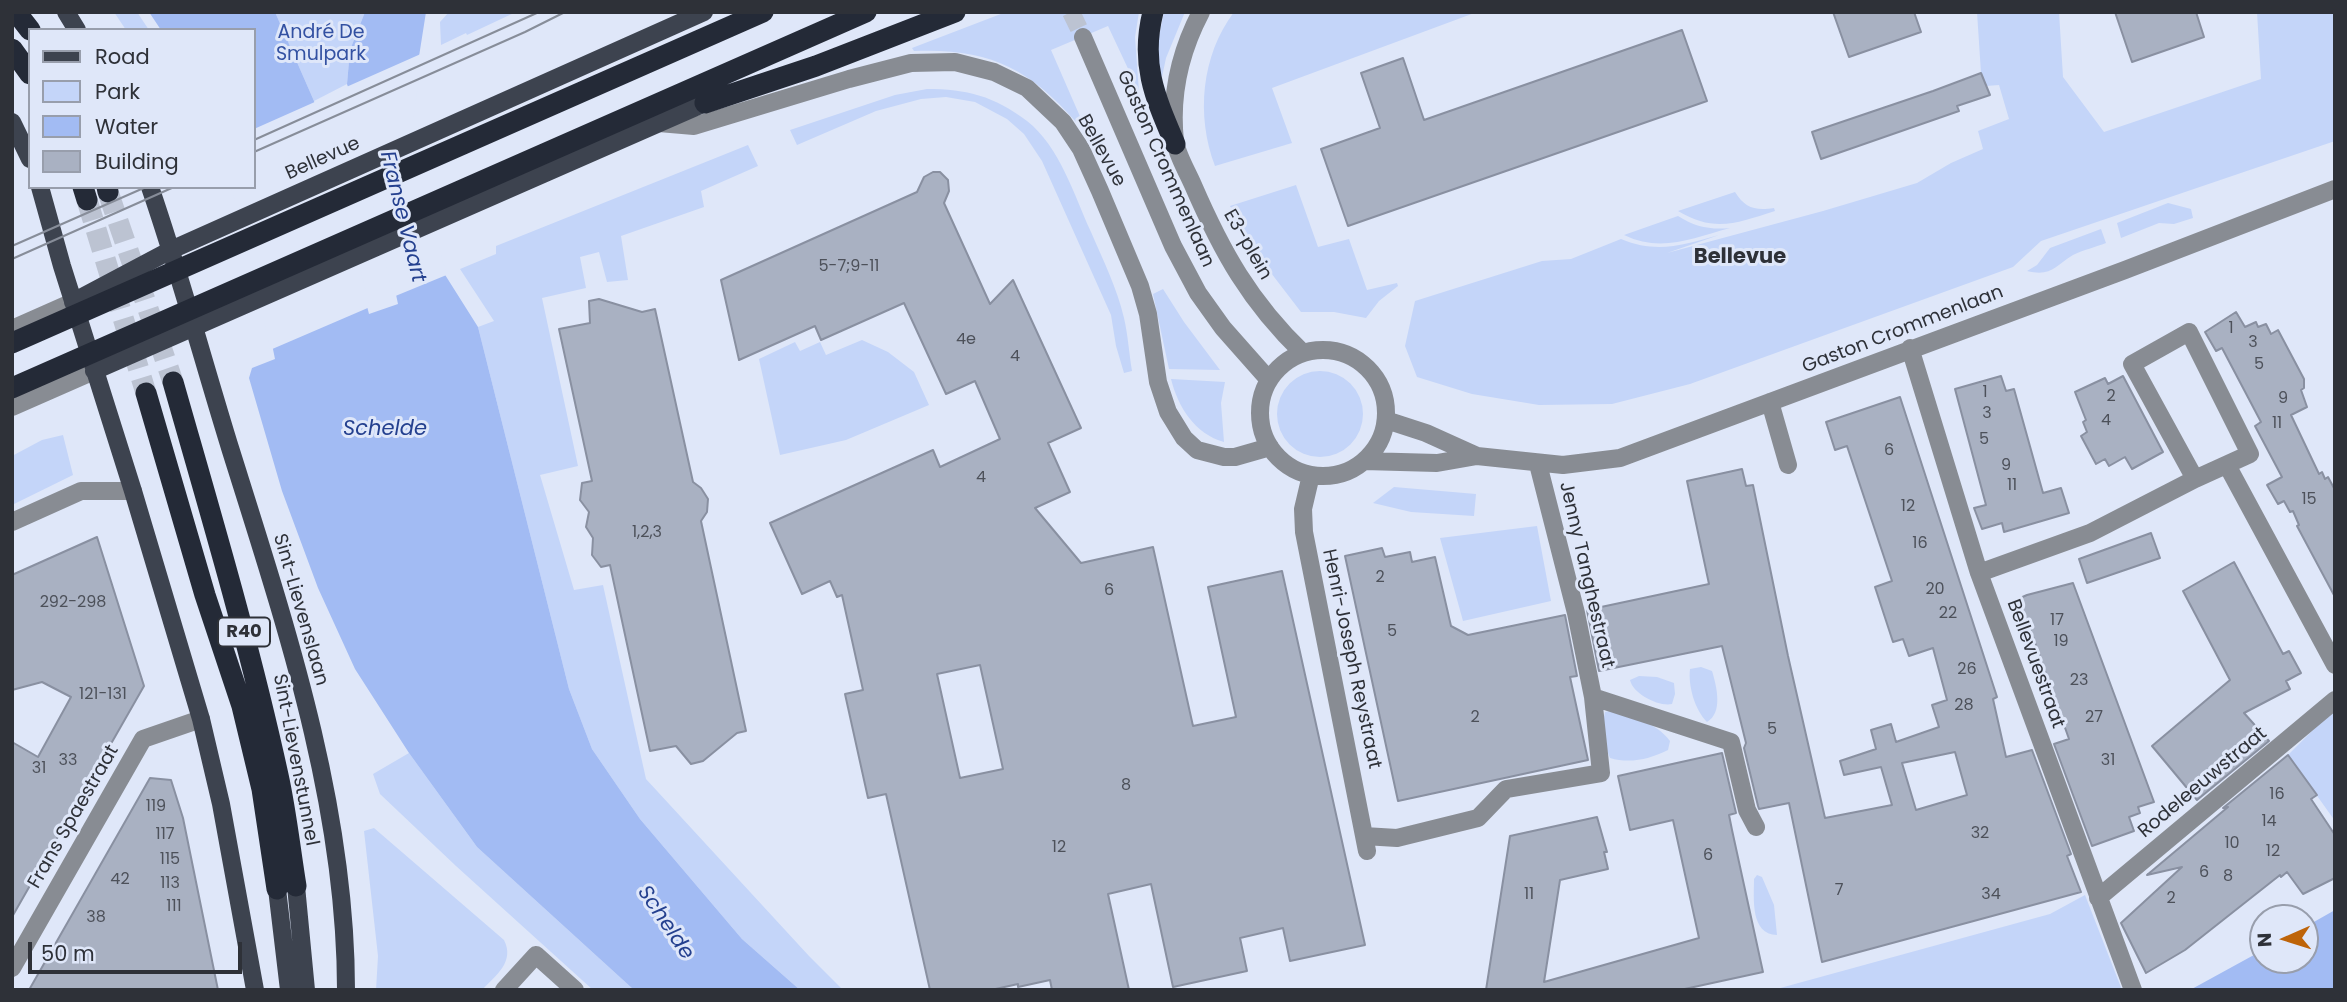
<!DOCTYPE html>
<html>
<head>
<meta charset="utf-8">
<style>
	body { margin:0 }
	#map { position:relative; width:2347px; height:1002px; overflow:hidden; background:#dfe7f9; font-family:Poppins,sans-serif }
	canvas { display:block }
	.frame { position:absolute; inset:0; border:14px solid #2e3138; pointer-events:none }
	.legend { position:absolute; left:28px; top:28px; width:228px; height:161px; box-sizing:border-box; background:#dfe7f9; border:2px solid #989eac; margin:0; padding:9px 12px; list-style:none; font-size:21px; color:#2e3138 }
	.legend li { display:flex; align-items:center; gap:14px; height:35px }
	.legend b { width:35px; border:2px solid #989eac }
	.north { position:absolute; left:2249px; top:904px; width:70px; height:70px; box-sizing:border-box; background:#dfe7f9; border:2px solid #989eac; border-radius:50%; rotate:267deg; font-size:19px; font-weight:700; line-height:28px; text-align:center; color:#2e3138 }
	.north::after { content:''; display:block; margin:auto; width:24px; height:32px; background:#be6409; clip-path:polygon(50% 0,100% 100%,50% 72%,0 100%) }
	.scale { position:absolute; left:28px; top:942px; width:214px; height:32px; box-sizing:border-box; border:4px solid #2e3138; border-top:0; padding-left:9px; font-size:21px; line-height:24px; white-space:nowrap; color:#2e3138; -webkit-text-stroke:5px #dfe7f9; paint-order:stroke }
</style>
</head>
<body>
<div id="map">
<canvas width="2347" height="1002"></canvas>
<div class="frame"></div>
<ul class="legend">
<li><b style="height:9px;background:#3d434f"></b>Road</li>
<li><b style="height:19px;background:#c4d5f9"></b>Park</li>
<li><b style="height:19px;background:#a2bbf3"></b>Water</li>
<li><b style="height:19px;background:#a9b1c2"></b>Building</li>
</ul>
<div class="north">N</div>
<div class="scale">50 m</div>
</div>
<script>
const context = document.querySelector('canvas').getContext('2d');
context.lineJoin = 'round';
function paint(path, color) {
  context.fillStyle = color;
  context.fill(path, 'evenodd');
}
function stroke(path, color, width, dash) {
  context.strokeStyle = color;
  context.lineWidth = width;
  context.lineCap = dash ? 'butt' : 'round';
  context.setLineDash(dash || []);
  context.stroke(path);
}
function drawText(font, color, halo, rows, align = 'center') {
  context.font = font + ' Poppins,sans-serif';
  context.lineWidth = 6;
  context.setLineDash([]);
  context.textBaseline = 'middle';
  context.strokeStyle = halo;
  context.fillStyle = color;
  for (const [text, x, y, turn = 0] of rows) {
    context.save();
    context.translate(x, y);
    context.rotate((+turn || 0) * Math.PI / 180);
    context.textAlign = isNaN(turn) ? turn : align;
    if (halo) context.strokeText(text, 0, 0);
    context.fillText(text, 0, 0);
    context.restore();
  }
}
paint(new Path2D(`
	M114 12H137L149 30H126Z
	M275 12H365L350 50 347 84 314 101Z
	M449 12H516L467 35 466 33 441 45 440 22Z
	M1006 12H1139L1135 37 1139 92 1108 26 1051 50 1082 121 1076 122C1028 67 987 48 914 51L912 48Z
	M1164 12H1185L1166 58 1162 77H1158V41Z
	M1234 12H1477L1272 88 1292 143 1215 166C1196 116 1201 56 1234 12Z
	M1977 12H2059L2063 77 2104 132 2261 79 2257 12H2335V141L2041 241 2013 267 1690 384 1612 404 1539 405 1472 394 1417 377 1405 346 1415 301 1542 261 1571 259 1621 239C1657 254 1683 245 1719 235L1667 253 1823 211 1917 183 1951 163 1983 149 1978 131 2009 119 1999 85 1986 86 1981 73Z
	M927 89C967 89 994 96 1027 121 1060 147 1074 195 1091 232 1103 260 1117 288 1124 318 1128 335 1129 353 1132 371L1124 373 1116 346 1111 315 1042 161 1024 134 1007 119 975 102 946 97 921 99 876 111 797 145 790 130 895 95Z
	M748 145 758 166 701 191 704 207 621 236 628 280 607 282 599 252 580 257 586 288 542 298 578 466 540 475 574 590 603 585 646 779 809 956 843 990H800L742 939 640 819 592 749 569 689 478 327 494 321 460 269 496 254V246Z
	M1296 185 1318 247 1349 239 1367 290 1397 283 1398 286 1379 301 1366 318 1334 312H1301L1258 256 1230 206Z
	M1735 192C1745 208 1755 211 1774 208L1775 211C1737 223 1715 233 1678 211Z
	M2168 203 2191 209 2193 218 2174 224 2159 223 2121 238 2117 223Z
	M1678 216C1695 227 1711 230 1730 228 1693 238 1661 253 1624 235Z
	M2101 229 2106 243C2096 247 2083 250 2073 255 2055 266 2051 277 2027 271L2037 265 2050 248Z
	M1163 289 1184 322 1220 370 1169 369 1153 294Z
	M862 340 888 352 914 372 929 405 846 440 780 455 759 359 795 342 800 351 820 342 826 355Z
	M1277 414a43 43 0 1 1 86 0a43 43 0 1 1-86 0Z
	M1171 379 1225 382 1221 403 1224 442C1195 434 1178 407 1171 379Z
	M63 435 73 475 12 505V456L42 440Z
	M1394 487 1476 494 1474 516 1411 512 1373 503Z
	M1537 526 1551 601 1463 621 1440 538Z
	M1701 667 1712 671C1717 687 1723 713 1707 722 1695 710 1688 686 1690 669Z
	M1639 676 1657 677 1674 683 1675 694 1672 704C1659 707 1633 694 1630 680Z
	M2335 708V821L2288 755Z
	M1610 711C1631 716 1656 722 1670 741L1668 750C1650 759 1630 764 1610 758 1604 745 1601 726 1605 712Z
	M409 753 477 847 634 990H593L456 866 380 794 373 774Z
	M374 828 504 940C515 962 496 975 482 990H376L378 956 364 831Z
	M1757 875 1762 877 1774 905 1777 935C1750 934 1754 899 1754 879Z
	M2085 895 2122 990H1773L2050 914Z`), '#c4d5f9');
paint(new Path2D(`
	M149 12H275L314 101 369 314 398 304 358 116 347 84 350 50 365 12H426L406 139 442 270 478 327 569 689 592 749 640 819 742 939 800 990H634L477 847 409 753 355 669 318 588 282 491 249 378 252 368 275 359 256 266 254 187V30H161Z
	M2335 910V990H2190L2263 950V960H2305V927Z`), '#a2bbf3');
paint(new Path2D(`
	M423 53 410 139 445 269 449 274 393 297 354 117 344 88Z
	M317 101 370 307 270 350 253 266 231 187H254V129Z`), '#dfe7f9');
const building = new Path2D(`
	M1833 12H1914L1921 32 1849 57Z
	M2115 12H2196L2204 37 2132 62Z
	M1682 30 1707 101 1348 226 1321 149 1380 128 1361 73 1403 58 1424 120Z
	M1981 73 1990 95 1957 106 1959 111 1821 159 1812 132 1933 91Z
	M933 172H940L948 180 949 191 944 203 990 304 1013 280 1081 428 1048 443 1070 492 1035 508 1081 563 1153 547 1193 726 1236 717 1208 587 1282 571 1365 945 1290 961 1283 928 1240 938 1247 971 1173 987 1151 884 1108 894 1129 990H1052L1050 980 1018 987V984L991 990H930L886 794 868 798 845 694 863 690 842 595 837 597 830 581 802 594 770 523 933 450 940 467 1000 439 975 381 946 394 904 303 821 340 815 326 739 360 721 280 917 192 924 177ZM980 665 1003 769 960 778 937 674Z
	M599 299 642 312 655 309 693 482 701 488 708 499 707 512 701 521 746 731 737 733 703 761 691 764 676 746 650 751 610 565 601 567 592 555 593 538 586 527 589 512 580 500 582 483 592 481 559 329 590 323 589 301Z
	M2236 312 2245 327 2256 322 2258 327 2266 324 2271 334 2278 330 2304 379V388L2301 390 2307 407 2291 415 2319 474 2322 472 2325 479 2328 477 2335 490V597L2297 526 2299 525 2293 511 2290 512 2284 501 2278 504 2267 485 2282 477 2255 426 2261 422 2222 348 2216 351 2205 332Z
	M2001 376 2006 391 2014 389 2043 493 2061 488 2069 513 2004 532 2002 523 1982 529 1974 508 1986 505 1955 389Z
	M2123 376 2163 452 2132 469 2125 457 2109 466 2105 459 2096 464 2081 436 2087 432 2083 422 2086 420 2075 392 2105 378 2108 384Z
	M1900 397 1997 697 1993 699 2006 757 2032 750 2071 854 2067 856 2081 892 1822 962 1789 803 1759 809 1758 806 1744 748 1746 743 1722 646 1599 671 1587 610 1709 584 1687 481 1742 469 1746 486 1753 485 1788 656 1825 818 1892 805 1881 767 1844 775 1840 761 1876 749 1871 730 1891 724 1896 742 1939 727 1932 705 1947 700 1933 648 1909 656 1903 639 1893 642 1875 587 1892 581 1847 446 1835 450 1826 422ZM1955 752 1967 795 1916 810 1902 763Z
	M2151 533 2160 558 2087 583 2079 559Z
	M97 537 144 686 12 917V742L38 757 71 697 42 682 12 690V575Z
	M1382 548 1385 557 1410 552 1412 562 1435 557 1451 626 1468 635 1565 615 1577 676 1570 677 1588 760 1398 801 1345 556Z
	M2234 562 2283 654 2289 651 2301 673 2286 681 2290 689 2244 713 2269 741 2197 800 2152 746 2230 680 2183 591Z
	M2073 583 2154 802 2138 807 2140 813 2129 817 2134 831 2092 846 2054 744 2069 739 2027 620 2019 623 2011 602 2027 595Z
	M1722 753 1736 813 1729 815 1732 830 1763 972 1680 990H1486L1510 836 1597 817 1607 852H1604L1608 869 1560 880 1544 982 1699 938 1673 820 1630 830 1618 776Z
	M2288 755 2317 795 2311 799 2335 835V878L2303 894 2287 872 2281 877 2280 875 2185 950 2146 973 2121 923 2182 867 2147 875 2228 807 2223 808Z
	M150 778 171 780 183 818 218 990H29Z`);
paint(building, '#a9b1c2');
stroke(building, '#8990a1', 2);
stroke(new Path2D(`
	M1071 12 1083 37`), '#bcc3d2', 18, [18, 9]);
stroke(new Path2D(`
	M108 192 173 382
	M87 200 146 393`), '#bcc3d2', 21, [21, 10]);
stroke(new Path2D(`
	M1201 12C1180 52 1170 95 1175 141 1177 155 1187 171 1193 185 1222 252 1250 302 1303 353
	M1083 37 1173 246 1198 293 1223 328 1269 380
	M659 123 694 126 849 79 911 63 955 62 994 72 1027 88 1063 122 1081 149 1100 191 1140 286 1148 314 1158 382 1168 412 1184 438 1197 450 1224 457H1235L1270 447
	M12 329 73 302
	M2189 332 2250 454 2195 479 2132 364Z
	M1910 348 1979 573 2133 990
	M1260 413a63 63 0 1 1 126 0a63 63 0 1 1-126 0Z
	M1770 402 1788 465
	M12 407 94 371
	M1386 420 1426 433 1477 456 1563 465 1620 458 2125 270 2335 189
	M1364 461 1437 463 1477 456
	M2227 465 2335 665
	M1311 475 1303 509 1304 532 1367 851
	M12 522 81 491H133
	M1979 573 2090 533 2195 479
	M1593 697 1731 742 1747 810 1756 827
	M1364 836 1397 838 1478 818 1506 789 1601 773 1593 697 1576 613 1538 464
	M2098 898 2335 700
	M12 968 143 739 201 719
	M504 990 536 955 575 990`), '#888c93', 18);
stroke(new Path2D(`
	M66 12 77 30
	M12 122 30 159
	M40 187 62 266 133 491 201 719 221 804 255 990
	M150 187C180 274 204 364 231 451 286 626 346 805 346 990
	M73 302 171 250 704 12
	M94 371 705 103 711 93
	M296 886 306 990
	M277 889 289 990`), '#3d434f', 18);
stroke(new Path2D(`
	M16 12 30 30
	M1153 12C1140 64 1155 97 1175 144
	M12 49 30 74
	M705 103 816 66 955 12
	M83 187 87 200
	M107 187 108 192
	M12 343 763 12
	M173 382C210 512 249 642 278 775 286 811 290 849 296 886
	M12 388 866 12
	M146 393 205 595 242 706 262 789 277 889`), '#242a37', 21);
stroke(new Path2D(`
	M254 140 539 12
	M254 152 525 32 565 12
	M12 246 146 187
	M12 259 174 187`), '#878d99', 2);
drawText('16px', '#4d515a', null, [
	["5-7;9-11",849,267],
	["1",2231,329],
	["4e",966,340],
	["3",2253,343],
	["4",1015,357],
	["5",2259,365],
	["1",1985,393],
	["2",2111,397],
	["9",2283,399],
	["3",1987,414],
	["4",2106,421],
	["11",2277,424],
	["5",1984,440],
	["6",1889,451],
	["9",2006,466],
	["4",981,478],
	["11",2012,486],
	["15",2309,500],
	["12",1908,507],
	["1,2,3",647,533],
	["16",1920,544],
	["2",1380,578],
	["20",1935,590],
	["6",1109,591],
	["292-298",73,603],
	["22",1948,614],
	["17",2057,621],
	["5",1392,632],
	["19",2061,642],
	["26",1967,670],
	["23",2079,681],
	["121-131",103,695],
	["28",1964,706],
	["2",1475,718],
	["27",2094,718],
	["5",1772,730],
	["33",68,761],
	["31",2108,761],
	["31",39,769],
	["8",1126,786],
	["16",2277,795],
	["119",156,807],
	["14",2269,822],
	["32",1980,834],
	["117",165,835],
	["10",2232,844],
	["12",1059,848],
	["12",2273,852],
	["6",1708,856],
	["115",170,860],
	["6",2204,873],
	["8",2228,877],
	["42",120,880],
	["113",170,884],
	["7",1839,891],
	["11",1529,895],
	["34",1991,895],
	["2",2171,899],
	["111",174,907],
	["38",96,918]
]);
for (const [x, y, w] of [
	[244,632,52]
]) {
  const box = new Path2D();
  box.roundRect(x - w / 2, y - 14.5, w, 29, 5);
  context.fillStyle = '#dfe7f9';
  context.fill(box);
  stroke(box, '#2e3138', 2);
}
drawText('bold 18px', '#2e3138', null, [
	["R40",244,632]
]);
drawText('19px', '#3351a2', '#dfe7f9', [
	["André De",321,33],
	["Smulpark",321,55]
]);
drawText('19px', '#2e3138', '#dfe7f9', [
	["Bellevue",1101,151,61],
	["Bellevue",323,159,-24],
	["Gaston Crommenlaan",1165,169,66],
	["E3-plein",1247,245,60],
	["Gaston Crommenlaan",1903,330,-21],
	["Jenny Tanghestraat",1586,575,77],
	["Sint-Lievenslaan",300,610,74],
	["Henri-Joseph Reystraat",1351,659,78],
	["Bellevuestraat",2035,664,70],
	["Sint-Lievenstunnel",295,760,79],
	["Rodeleeuwstraat",2203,783,-40],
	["Frans Spaestraat",74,817,-60]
]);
drawText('italic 21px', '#24408f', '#dfe7f9', [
	["Franse Vaart",402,217,76],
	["Schelde",385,430],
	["Schelde",665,923,56]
]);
drawText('bold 21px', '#2e3138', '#dfe7f9', [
	["Bellevue",1740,258]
]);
</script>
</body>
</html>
